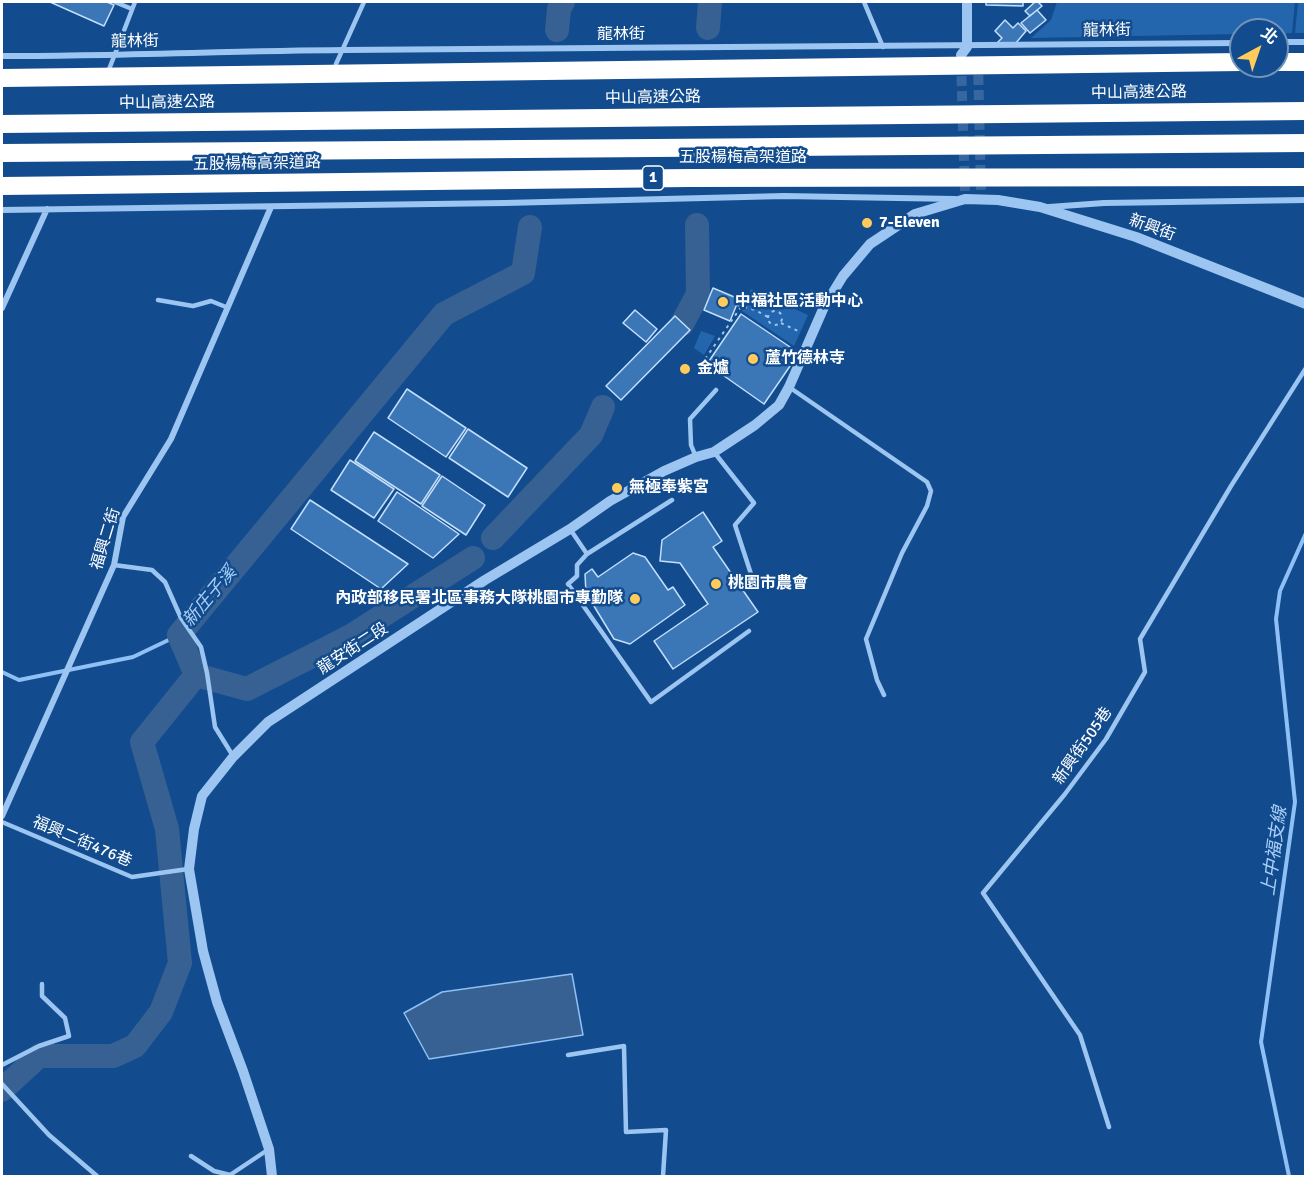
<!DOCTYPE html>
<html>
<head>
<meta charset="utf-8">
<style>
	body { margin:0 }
	#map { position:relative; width:1307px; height:1178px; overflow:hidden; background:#124c8e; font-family:Signika,"Noto Sans TC",sans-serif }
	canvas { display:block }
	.frame { position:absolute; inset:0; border:3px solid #fff; pointer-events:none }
	.north { position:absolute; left:1229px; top:18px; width:60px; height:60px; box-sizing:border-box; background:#124c8e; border:2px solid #7194bb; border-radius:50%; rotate:40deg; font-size:16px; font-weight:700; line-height:24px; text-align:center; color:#fff }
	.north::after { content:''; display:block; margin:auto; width:21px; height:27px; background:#ffcc5c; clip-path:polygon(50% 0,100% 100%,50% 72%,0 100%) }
</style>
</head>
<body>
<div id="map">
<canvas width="1307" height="1178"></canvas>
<div class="frame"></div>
<div class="north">北</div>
</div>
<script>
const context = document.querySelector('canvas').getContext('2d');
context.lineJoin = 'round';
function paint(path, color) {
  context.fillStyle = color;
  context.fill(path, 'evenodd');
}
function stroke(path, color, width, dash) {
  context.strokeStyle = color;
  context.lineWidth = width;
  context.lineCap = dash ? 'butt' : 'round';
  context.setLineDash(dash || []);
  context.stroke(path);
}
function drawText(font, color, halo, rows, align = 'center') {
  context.font = font + ' Signika,"Noto Sans TC",sans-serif';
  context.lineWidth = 5;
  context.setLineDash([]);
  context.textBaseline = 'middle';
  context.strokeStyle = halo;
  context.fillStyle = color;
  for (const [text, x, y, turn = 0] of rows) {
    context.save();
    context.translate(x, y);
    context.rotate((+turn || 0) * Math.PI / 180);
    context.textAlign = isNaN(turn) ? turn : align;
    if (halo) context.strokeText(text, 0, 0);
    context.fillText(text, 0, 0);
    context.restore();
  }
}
paint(new Path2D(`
	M1057 2H1295L1292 33 1277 34V30H1241V34L1031 38 1051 20Z
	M1298 2H1305V33H1295Z
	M751 289 808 315 794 346 742 311Z
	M701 331 715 336 704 355 694 348Z`), '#2466ad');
const water = new Path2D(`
	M572 974 583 1035 429 1059 404 1013 442 992Z`);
paint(water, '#376192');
stroke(water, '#8ec0f5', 1.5);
stroke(new Path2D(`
	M2 672 19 680 133 657 179 635
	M1289 1176 1261 1042 1295 802 1276 619 1280 591 1306 533`), '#8ec0f5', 4);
stroke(new Path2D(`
	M708 28 710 2
	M557 30 559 9 563 2
	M682 324 698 294 697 225
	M493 538 591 435 603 407
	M196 675 247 689 349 637 473 558
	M2 1090 39 1056H113L135 1046 161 1012 180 963 167 829 142 742 196 675 179 635 444 314 523 273 530 227`), '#376192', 24);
const building = new Path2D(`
	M50 2H107L114 5 104 26Z
	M986 2H1023V6L986 5Z
	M1035 2H1038L1042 6 1030 16 1025 11Z
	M1037 10 1046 20 1030 33 1021 23Z
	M1005 20 1013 28 1018 23 1026 31 1015 44 997 43 1002 38 995 31Z
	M713 288 739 299 730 321 704 310Z
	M635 310 657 329 646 342 623 323Z
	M741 314 799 353 764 404 707 364Z
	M675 316 690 330 621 400 606 386Z
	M679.5 369a5.5 5.5 0 1 1 11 0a5.5 5.5 0 1 1-11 0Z
	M407 389 466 428 446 457 388 418Z
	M468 429 527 468 508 497 449 458Z
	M374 432 440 475 421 504 355 461Z
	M350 460 394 489 374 518 331 490Z
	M442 476 485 505 466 535 422 506Z
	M397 492 459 534 433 558 378 521Z
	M310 500 408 564 381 589 291 529Z
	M703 512 722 541 713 547 758 612 673 669 654 641 708 604 680 563 660 561 662 540Z
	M633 553 645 557 668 590 673 587 685 605 630 644 614 639 586 593 585 574 592 569 598 577Z`);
paint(building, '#3b76b7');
stroke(building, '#c3dffc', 1.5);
stroke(new Path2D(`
	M978 60 981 192
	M961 61 965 192`), '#36679f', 10, [10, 5]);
stroke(new Path2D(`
	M737 305 755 310 768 317
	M768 318a7 7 0 1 1 14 0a7 7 0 1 1-14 0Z
	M781 323 800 332
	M701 365 741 307`), '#9cc5f1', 2, [3, 4.5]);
stroke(new Path2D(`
	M115 2 132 9
	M864 2 883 47
	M336 64 364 2
	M108 72 135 2
	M158 300 193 306 211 301 226 307
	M789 387 927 482 931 491 927 506 902 553 866 639 877 680 884 695
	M714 452 754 503 735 525 751 574
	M696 457 691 445 690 419 716 390
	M570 529 587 554 672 500
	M587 554 577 565V576L568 584 651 702 749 631
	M114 565 152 570 165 582 181 618 201 647 207 673 215 727 233 756
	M2 822 132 877 188 869
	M568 1055 624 1046 626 1132 666 1130 663 1176
	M2 1065 39 1046 69 1036 65 1018 42 996V984
	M2 1084 49 1135 97 1176
	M1109 1127 1080 1035 983 893 1065 794 1106 739 1145 672 1140 639 1231 486 1306 368
	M191 1156 214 1171 230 1175 269 1149`), '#9cc5f1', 4.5);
stroke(new Path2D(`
	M1277 42H1306
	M2 56C116 56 230 51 344 50 643 46 942 47 1241 43
	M1049 207 1104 203 1306 200
	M2 210 505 203 784 196 955 199
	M2 308 47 209
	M2 816 114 565 123 517 171 439 271 207`), '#9cc5f1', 6);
stroke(new Path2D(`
	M961 55 967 47V2
	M272 1176 269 1149 243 1071 217 1002 203 951 189 869 194 829 202 796 233 757 268 722 485 580 570 529 610 501 664 471 696 457 714 452 755 425 779 405 789 387 824 307 843 276 870 244 915 214 965 199 998 200 1040 207 1136 237 1306 304`), '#9cc5f1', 10);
stroke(new Path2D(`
	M1277 62H1306
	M2 124 1306 111
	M2 153 1306 143`), '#fff', 18);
stroke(new Path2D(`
	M2 78 1241 62
	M2 186 689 178 1306 177`), '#fff', 18);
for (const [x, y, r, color] of [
	[867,223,6,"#ffcc5c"],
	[723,302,6,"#ffcc5c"],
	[753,359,6,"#ffcc5c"],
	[685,369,6,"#ffcc5c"],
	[617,488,6,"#ffcc5c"],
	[716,584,6,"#ffcc5c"],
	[635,599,6,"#ffcc5c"]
]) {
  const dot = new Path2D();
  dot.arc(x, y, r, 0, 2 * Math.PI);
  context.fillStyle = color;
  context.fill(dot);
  stroke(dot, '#124c8e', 2);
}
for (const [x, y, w] of [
	[653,178,21]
]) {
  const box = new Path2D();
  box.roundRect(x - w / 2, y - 12, w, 24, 4.5);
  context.fillStyle = '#124c8e';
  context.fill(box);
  stroke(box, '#fff', 1.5);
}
drawText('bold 15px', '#fff', null, [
	["1",653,178]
]);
drawText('16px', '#fff', '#124c8e', [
	["龍林街",1107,31,-1],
	["龍林街",621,35],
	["龍林街",135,42,-1],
	["中山高速公路",1139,93,-1],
	["中山高速公路",653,98,-1],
	["中山高速公路",167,103,-1],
	["五股楊梅高架道路",743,158],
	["五股楊梅高架道路",257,164,-1],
	["新興街",1152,228,20],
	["福興二街",106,539,-73],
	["龍安街二段",353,649,-33],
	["新興街505巷",1083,746,-55],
	["福興二街476巷",82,842,23]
]);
drawText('bold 16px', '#fff', '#124c8e', [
	["7-Eleven",879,223],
	["中福社區活動中心",735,302],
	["蘆竹德林寺",765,359],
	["金爐",697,369],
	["無極奉紫宮",629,488],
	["桃園市農會",728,584],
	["內政部移民署北區事務大隊桃園市專勤隊",623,599,"right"]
], 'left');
drawText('italic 18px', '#a8cff8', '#124c8e', [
	["新庄子溪",210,597,-50],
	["上中福支線",1275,851,-82]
]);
</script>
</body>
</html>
